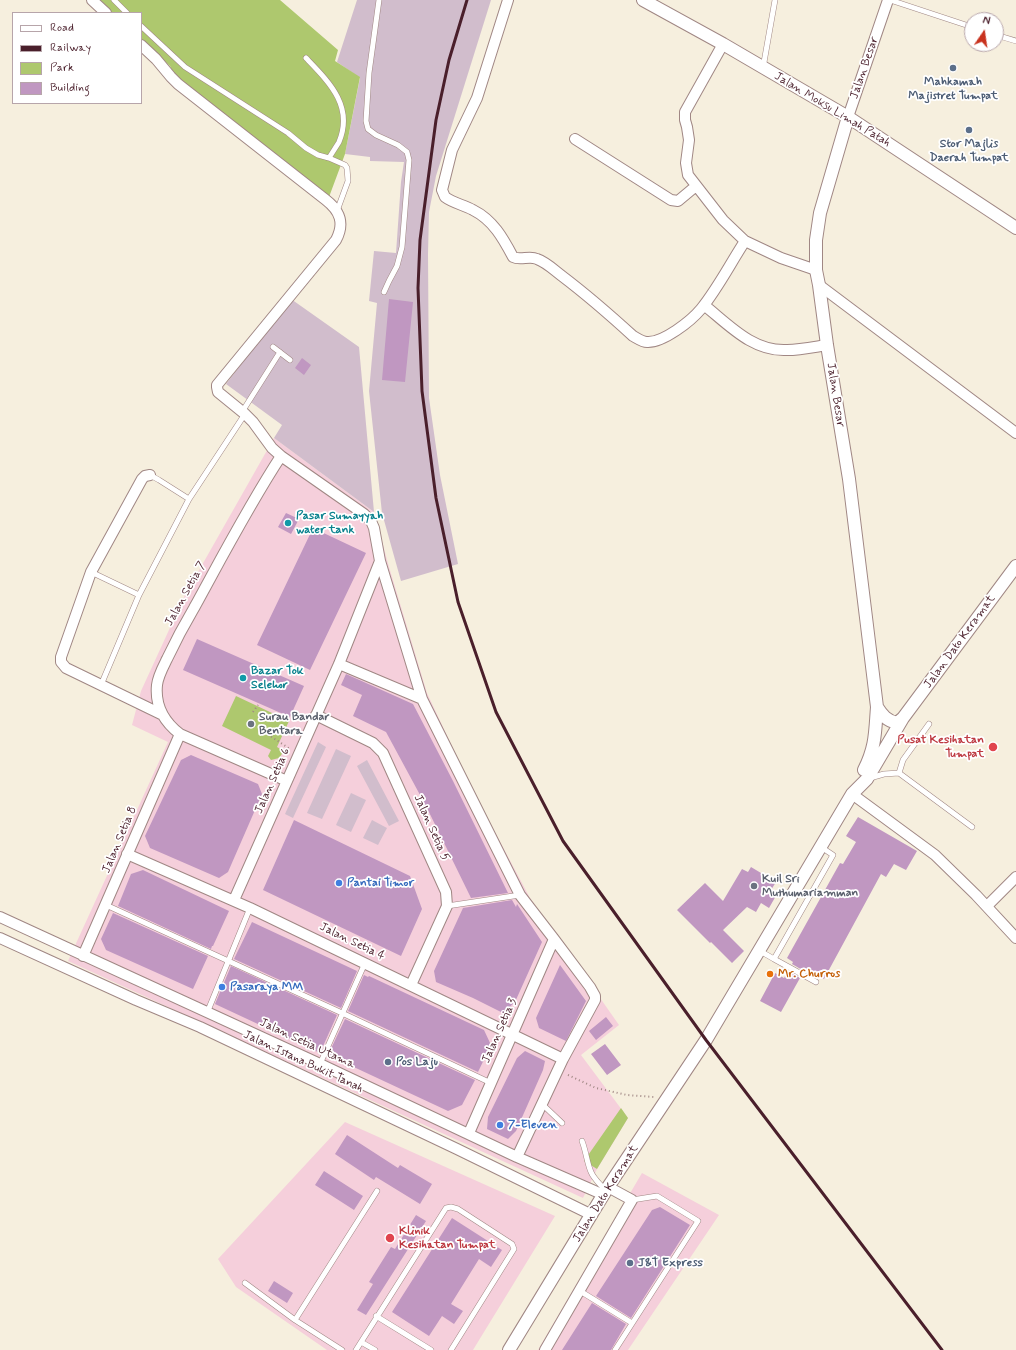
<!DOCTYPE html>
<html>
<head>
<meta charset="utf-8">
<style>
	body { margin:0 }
	#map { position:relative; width:1016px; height:1350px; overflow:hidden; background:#f6efde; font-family:Mynerve,sans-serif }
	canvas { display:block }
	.legend { position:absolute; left:12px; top:12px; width:130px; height:92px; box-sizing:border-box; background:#fff; border:1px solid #b7a5aa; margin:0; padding:5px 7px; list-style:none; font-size:12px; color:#4a1f2b }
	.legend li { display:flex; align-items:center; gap:8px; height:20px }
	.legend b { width:20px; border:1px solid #b7a5aa }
	.north { position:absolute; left:964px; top:12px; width:40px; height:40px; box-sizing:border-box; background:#fff; border:1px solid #b7a5aa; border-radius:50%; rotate:13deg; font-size:11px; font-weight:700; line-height:16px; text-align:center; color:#4a1f2b }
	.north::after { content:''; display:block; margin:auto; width:14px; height:18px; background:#c8321e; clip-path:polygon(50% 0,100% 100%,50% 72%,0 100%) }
</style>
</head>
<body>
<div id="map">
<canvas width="1016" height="1350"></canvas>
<ul class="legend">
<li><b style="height:5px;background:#fff"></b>Road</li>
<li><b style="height:5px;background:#4a1f2b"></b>Railway</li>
<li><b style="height:11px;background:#aec86e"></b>Park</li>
<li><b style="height:11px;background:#c097c1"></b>Building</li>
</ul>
<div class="north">N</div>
</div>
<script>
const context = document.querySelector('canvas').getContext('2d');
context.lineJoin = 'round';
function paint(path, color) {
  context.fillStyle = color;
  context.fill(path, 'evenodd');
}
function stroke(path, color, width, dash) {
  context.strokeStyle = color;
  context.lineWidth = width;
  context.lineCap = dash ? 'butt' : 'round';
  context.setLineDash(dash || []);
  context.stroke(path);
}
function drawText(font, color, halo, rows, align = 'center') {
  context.font = font + ' Mynerve,sans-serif';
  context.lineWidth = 3.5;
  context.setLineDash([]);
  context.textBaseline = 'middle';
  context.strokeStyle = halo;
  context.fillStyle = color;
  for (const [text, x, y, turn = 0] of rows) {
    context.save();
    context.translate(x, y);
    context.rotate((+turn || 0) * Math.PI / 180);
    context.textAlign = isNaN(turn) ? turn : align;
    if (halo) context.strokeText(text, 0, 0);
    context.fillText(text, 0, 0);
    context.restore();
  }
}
paint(new Path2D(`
	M274 438 374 512 389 567 427 693 473 791 530 898 619 1025 581 1055 628 1118 597 1169 583 1198 68 961 168 742 132 725 141 691 185 595Z
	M345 1122 555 1216 473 1350H327L236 1287 218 1259Z
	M642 1173 719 1215 628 1350H538Z`), '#f5cfdb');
paint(new Path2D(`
	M357 0H491L436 176 429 212 428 254 429 398 440 475 458 564 401 581 382 513 369 391 377 303 369 301 374 251 396 253 401 182 404 162 370 161V157L345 154 360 78 337 62Z
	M291 299 359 347 374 512 274 438 282 425 226 384Z
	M318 742 326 747 293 818 285 814Z
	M336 749 351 756 322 819 307 813Z
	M367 760 399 821 389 826 357 766Z
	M351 793 366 800 351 832 336 825Z
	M372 820 387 828 378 845 363 838Z`), '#d1bdcc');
paint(new Path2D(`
	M97 0H280L338 50 335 61 360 77 345 154 329 197 176 78 170 66 141 40V13H111Z
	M236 696 289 721 277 747 284 751 279 758 271 760 268 756 271 750 222 726Z
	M621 1108 628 1118 597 1169 584 1161Z`), '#aec86e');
paint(new Path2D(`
	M389 299 413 302 405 382 382 380Z
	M302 358 311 365 304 375 295 368Z
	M286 513 299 519 291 534 278 527Z
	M313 528 366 553 310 670 257 645Z
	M197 639 304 686 290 717 183 670Z
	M346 674 413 704 453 781 508 893 471 898 426 806 386 732 353 716 362 695 341 685Z
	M191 755 258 784 262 794 228 872 219 878 150 848 145 836 181 760Z
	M858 817 917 851 906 870 894 864 886 877 881 874 824 979 806 969 804 971 792 964 793 962 787 958 840 863 843 864 856 842 846 836Z
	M294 820 410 876 422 909 401 956 263 890Z
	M751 867 776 882 771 890 777 894 769 908 761 903 756 912 747 907 723 930 744 951 732 963 711 942 710 943 677 910 705 883 723 901 742 869 748 872Z
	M143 870 229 911 213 946H212L211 949 118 906 131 874Z
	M512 900 516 907 517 904 542 942 515 1002 503 1013 473 998 436 982 434 971 463 908Z
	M113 913 208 956 193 989 106 950 101 939Z
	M252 922 357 971 341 1008 234 959Z
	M560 965 586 1001 566 1041 539 1028 536 1018Z
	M231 966 337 1015 320 1053 215 1004Z
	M788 971 800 978 781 1012 760 1001 775 973 784 978Z
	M364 975 368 977 369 976 484 1030 491 1045 478 1072 348 1011Z
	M606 1017 613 1026 596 1040 589 1031Z
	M345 1019 475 1080 462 1105 448 1111 328 1055Z
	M605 1044 621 1065 607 1075 591 1054Z
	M525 1051 545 1061 543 1070 516 1131 508 1139 487 1129 488 1117 517 1058Z
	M347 1135 398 1168 400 1165 432 1184 420 1204 376 1177 374 1180 335 1154Z
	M324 1171 363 1196 354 1210 315 1185Z
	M660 1207 690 1225 631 1318 596 1296 652 1210Z
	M416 1215 426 1221 366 1315 357 1310 373 1284 369 1282 391 1247 395 1249Z
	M452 1218 502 1250 491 1267 479 1259 451 1304 463 1311 454 1324 442 1316 429 1336 392 1312Z
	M274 1281 293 1293 287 1303 268 1291Z
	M592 1303 626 1324 611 1350H562Z`), '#c097c1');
const service = new Path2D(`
	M114 0 127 13
	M379 0 369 73 366 121 368 129 376 135 398 145 407 152 409 160 402 247 397 266 389 281 384 292
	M890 0 972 27
	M141 26 185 67 288 133 306 148 318 155 329 158 345 165 347 168 348 181 337 211
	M996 35 1016 41
	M306 58C329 82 354 106 339 142 336 147 332 153 329 158
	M763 68 775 0
	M273 347 290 360
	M242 412 280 352
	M150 475 159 480 189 499
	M91 572 139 595
	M101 685 139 595 189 499 245 414
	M899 773 903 760 929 724
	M870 778 884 774 899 773 972 827
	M106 905 342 1013 491 1083
	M447 906 520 895
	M760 951 774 959 833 855 821 847
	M774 959 816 982
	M207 1013 250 908
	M320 1064 365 963
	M542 1104 562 1123
	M582 1141C586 1151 587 1163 591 1172 594 1179 600 1184 605 1190
	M245 1283 295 1320 342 1350
	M580 1291 632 1323
	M376 1316 431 1350
	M295 1320 377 1191
	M361 1342 375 1350
	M356 1350 446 1208 451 1207 458 1209 512 1244 514 1249 451 1350
	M615 1350 698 1221 657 1196 632 1200`);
const minor = new Path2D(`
	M92 0 106 13
	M508 0 477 98 452 150 442 190 445 197C453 203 464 205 473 210 493 220 503 238 513 257 521 261 529 255 537 259 546 262 554 270 562 276 587 295 610 315 633 336 637 338 642 342 647 342 663 343 691 321 701 309 718 288 730 264 745 241
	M723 44 685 112V120L687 127 689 140 686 163 688 175 723 220 745 241 781 258 816 270
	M141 45 156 59 171 77 178 84 326 200C340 211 345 223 336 240L217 385V387L218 392 245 414 253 422 272 448 281 456
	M848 117 888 0
	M575 139 671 200 678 201 696 186
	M819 285 1016 433
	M704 305C729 325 753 352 787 350 800 350 814 347 827 345
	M150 475 145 476 142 479 91 572 61 657V662L66 668 163 715
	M339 664 422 699
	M316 715 373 743 383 753 446 892 447 906 411 985
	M287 781 180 734C163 721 155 705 157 685 158 676 163 667 167 659 175 642 184 625 194 608 222 557 249 505 281 456L364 514 371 521 374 528 380 561 422 699 520 895 554 939 590 987 595 996V1000L563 1059 517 1157
	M852 794 935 855 976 895 1016 938
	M127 854 250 908 563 1059
	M234 900 339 664 380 561
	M987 906 1016 877
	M0 917 320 1064 517 1157 604 1195
	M0 938 136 1000 200 1027 457 1149 592 1215
	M83 956 180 734
	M469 1133 554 939
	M545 1350 632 1200 608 1187`);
const tertiary = new Path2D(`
	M643 0 723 44 848 117 1016 228
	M848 117 820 213 816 240V270L819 285 827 345 849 479 877 707C875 732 876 746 864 770
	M877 707C882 715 887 721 897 723L903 718
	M509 1350 608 1187 706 1040 852 794 867 779 903 718 1016 566`);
stroke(service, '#a08784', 6);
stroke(minor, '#a08784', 12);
stroke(tertiary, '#a08784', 14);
stroke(new Path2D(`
	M253 712 258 705
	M261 730 290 749
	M568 1075 596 1088 627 1095 654 1097`), '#a08784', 2, [1, 3]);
stroke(service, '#fff', 5);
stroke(minor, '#fff', 10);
stroke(tertiary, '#fff', 12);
stroke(new Path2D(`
	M467 0 449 60 436 120 420 240 418 288 422 391 436 498 458 602 496 712 563 841 706 1040 942 1350`), '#4a1f2b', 3);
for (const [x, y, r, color] of [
	[953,68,4,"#5c6f8a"],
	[969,130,4,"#5c6f8a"],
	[288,523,4,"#0f9aa8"],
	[243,678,4,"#0f9aa8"],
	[251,724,4,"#6b7280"],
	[993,747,5,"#e0444e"],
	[339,883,4,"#3f7fe0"],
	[754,886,4,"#6b7280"],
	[770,974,4,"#e8710a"],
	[222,987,4,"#3f7fe0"],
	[388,1062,4,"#5c6f8a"],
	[500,1125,4,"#3f7fe0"],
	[390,1238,5,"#e0444e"],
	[630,1263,4,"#5c6f8a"]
]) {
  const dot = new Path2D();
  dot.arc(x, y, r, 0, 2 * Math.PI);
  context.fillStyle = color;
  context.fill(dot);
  stroke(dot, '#fff', 1.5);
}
drawText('12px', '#4a1f2b', '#fff', [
	["Jalan Besar",865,68,-71],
	["Jalan Moksu Limah Patah",832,110,31],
	["Jalan Besar",835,395,81],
	["Jalan Setia 7",186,594,-61],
	["Jalan Dato Keramat",960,642,-54],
	["Jalan Setia 6",273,781,-66],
	["Jalan Setia 5",431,828,66],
	["Jalan Setia 8",120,840,-67],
	["Jalan Setia 4",352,942,26],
	["Jalan Setia 3",500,1031,-66],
	["Jalan Setia Utama",307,1044,25],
	["Jalan Istana Bukit Tanah",303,1062,25],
	["Jalan Dato Keramat",606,1194,-58]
]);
drawText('bold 12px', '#4e5e75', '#fff', [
	["Mahkamah",953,82],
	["Majistret Tumpat",953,96],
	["Stor Majlis",969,144],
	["Daerah Tumpat",969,158],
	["Pos Laju",396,1062,"left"],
	["J&T Express",638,1263,"left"]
]);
drawText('bold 12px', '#0d838f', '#fff', [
	["Pasar Sumayyah",296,516],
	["water tank",296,530],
	["Bazar Tok",251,671],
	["Selehor",251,685]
], 'left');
drawText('bold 12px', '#5b616d', '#fff', [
	["Surau Bandar",259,717],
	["Bentara",259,731],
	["Kuil Sri",762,879],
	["Muthumariamman",762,893]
], 'left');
drawText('bold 12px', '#be3a42', '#fff', [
	["Pusat Kesihatan",984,740],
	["Tumpat",984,754],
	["Klinik",399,1231,"left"],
	["Kesihatan Tumpat",399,1245,"left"]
], 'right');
drawText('bold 12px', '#366cbe', '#fff', [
	["Pantai Timor",347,883],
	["Pasaraya MM",230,987],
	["7-Eleven",508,1125]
], 'left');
drawText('bold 12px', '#c56008', '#fff', [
	["Mr. Churros",778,974]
], 'left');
</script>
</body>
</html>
